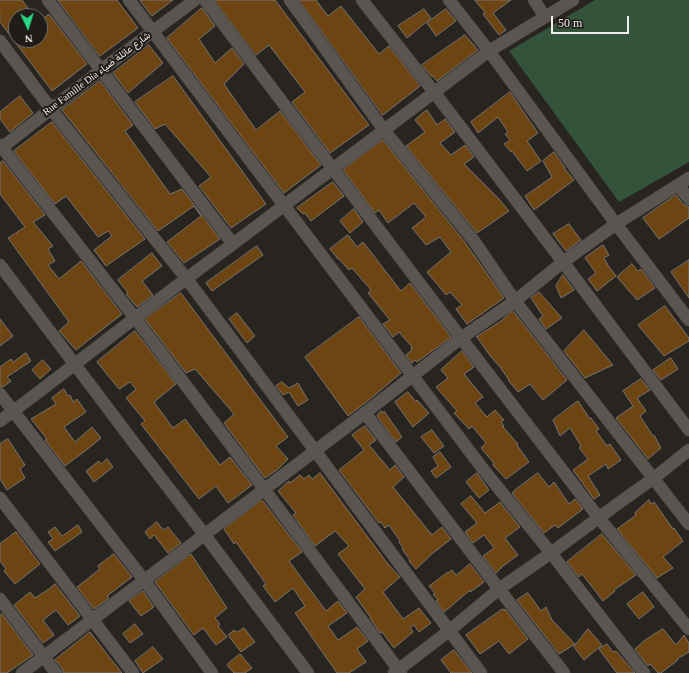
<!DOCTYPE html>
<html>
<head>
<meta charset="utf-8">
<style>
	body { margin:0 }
	#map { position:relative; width:689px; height:673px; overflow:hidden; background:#282420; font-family:"Times New Roman",serif }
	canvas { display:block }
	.north { position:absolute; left:8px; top:8px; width:40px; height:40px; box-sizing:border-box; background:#1f1b16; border:1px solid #726f6a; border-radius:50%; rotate:176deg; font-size:11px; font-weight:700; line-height:16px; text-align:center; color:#efece9 }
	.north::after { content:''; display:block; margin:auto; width:14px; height:18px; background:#28d885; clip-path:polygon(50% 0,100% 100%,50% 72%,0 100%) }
	.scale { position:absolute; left:551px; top:16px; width:78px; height:18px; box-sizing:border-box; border:2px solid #efece9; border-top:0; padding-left:5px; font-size:12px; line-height:14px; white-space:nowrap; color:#efece9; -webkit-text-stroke:3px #1f1b16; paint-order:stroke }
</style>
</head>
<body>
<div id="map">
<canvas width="689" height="673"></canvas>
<div class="north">N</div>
<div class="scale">50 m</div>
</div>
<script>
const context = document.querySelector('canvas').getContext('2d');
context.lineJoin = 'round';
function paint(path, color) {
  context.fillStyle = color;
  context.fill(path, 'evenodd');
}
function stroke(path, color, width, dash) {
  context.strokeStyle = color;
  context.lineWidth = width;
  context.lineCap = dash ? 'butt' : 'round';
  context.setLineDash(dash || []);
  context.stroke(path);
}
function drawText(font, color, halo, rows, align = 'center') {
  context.font = font + ' "Times New Roman",Vazirmatn,serif';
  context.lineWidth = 4;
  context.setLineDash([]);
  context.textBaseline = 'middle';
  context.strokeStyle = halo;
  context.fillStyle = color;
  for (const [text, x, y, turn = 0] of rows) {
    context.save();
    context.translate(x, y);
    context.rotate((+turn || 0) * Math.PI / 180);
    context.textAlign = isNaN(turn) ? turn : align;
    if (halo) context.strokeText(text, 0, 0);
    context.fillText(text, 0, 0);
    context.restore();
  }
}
paint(new Path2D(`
	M595 0H689V162L619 202 509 51Z`), '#33533a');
const building = new Path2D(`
	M0 0H22L34 16H16V40H40V21L49 14 87 64 52 91 0 22Z
	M58 0H117L138 28 100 56Z
	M140 0H173L152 16Z
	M214 0H275L369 125 330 153 292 102 305 92 269 45 256 55Z
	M299 0H316L328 16 341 6 379 54 389 46 420 86 383 115Z
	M475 0H511L493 13 506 30 499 35 483 14 485 13Z
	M202 8 215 26 199 39 215 63 232 48 244 64 224 84 256 130 280 111 321 165 284 193 167 38Z
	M424 9 431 18 407 38 398 26Z
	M446 9 456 21 436 36 427 23Z
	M465 35 478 50 437 81 433 76 432 77 422 65Z
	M149 45 163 63 128 93 113 73Z
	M173 76 266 204 231 228 199 186 211 177 165 124 155 129 135 102Z
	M100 81 133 125 125 131 170 194 182 189 220 239 184 263 167 242 201 216 194 206 158 231 62 110Z
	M510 92 538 133 527 141 541 161 527 171 512 151 511 152 504 144 510 140 505 134 508 132 498 117 478 133 471 122Z
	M20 96 33 113 10 132 0 119V112Z
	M427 110 437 125 445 119 455 132 440 143 451 155 465 145 474 157 464 164 499 199 509 211 477 233 406 146 425 132 415 120 419 116Z
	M52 122 145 239 106 266 94 250 112 236 108 231 98 237 66 196 55 204 14 151Z
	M383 140 464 241 504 298 467 324 456 309 462 305 450 292 446 295 427 272 451 252 440 237 426 245 423 241 412 228 426 217 414 203 388 223 379 210 375 213 343 170Z
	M554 152 565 168H564L574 180 534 210 525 196 552 177 543 161Z
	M3 161 45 215 33 222 53 246 48 249 55 261 48 265 59 279 81 261 122 314 76 350 59 331 69 322 8 238 25 227 0 194V163Z
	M333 182 344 196 311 221 305 213 303 214 297 208Z
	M676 195 683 204 689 207V218L659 239 643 218Z
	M354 209 363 222 350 233 340 221Z
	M569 224 581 240 566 251 553 234Z
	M348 235 357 247 363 242 401 291 410 283 451 337 417 362 415 360 412 363 406 355 412 350 411 348 412 347 399 332 393 337 383 324 390 320 368 293 371 290 352 268 349 270 339 259H338L330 249Z
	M603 245 609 255 604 258 607 263V264L616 276 597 291 588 279 596 273 585 258Z
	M257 246 263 255 212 291 206 283Z
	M152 253 162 266 142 281 153 295 137 307 126 294 128 293 118 280Z
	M689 260V298L671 272Z
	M632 264 638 271 641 269 655 288 637 300 617 277Z
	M563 275 574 290 561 298 556 286Z
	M539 292 562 318 546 329 539 319 543 316 531 298Z
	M181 293 288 437 276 446 288 459 277 470 265 478 224 423 234 414 195 369 186 373 145 319Z
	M665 306 689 338V341L664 356 638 325Z
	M513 311 567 380 543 400 530 384 518 392 508 380H509L500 367 491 357 477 337H476L504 319V318Z
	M237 313 255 336 247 343 229 319Z
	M359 317 401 373 369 400 348 416 305 357Z
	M0 319 13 336 0 346Z
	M584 330 613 365 585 378 564 351Z
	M135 331 176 384 154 402 173 428 185 419 220 465 230 457 252 485 228 503 216 486 199 499 141 424 145 421 126 398 136 389 130 382 119 389 97 362Z
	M462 351 474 367 464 374 483 397 475 403 487 417 495 410 504 420 501 422 504 426 503 427 518 444 517 445 529 462 506 479 493 465 494 463 481 448 486 443 472 426 469 429 454 413 457 411 436 387 448 378 441 370Z
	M26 353 31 361 7 377 11 381 3 387H0V367L11 359 13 362Z
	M671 358 678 369 661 380 653 370Z
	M43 360 51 369 40 379 32 370Z
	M641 379 650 390 637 398 646 411 640 416 653 436 654 435 661 448 648 459 616 418 633 406 623 391Z
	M282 382 289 388 298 383 308 400 298 406 289 392 283 395 276 386Z
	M64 389 68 396 70 395 73 402 77 399 86 412 64 427 75 442 92 427 101 438 85 451 65 466 45 440 47 439 31 419 56 404 52 398Z
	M408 392 416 402 417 400 429 413 413 427 395 402Z
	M578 401 590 419 591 418 599 429 596 431 607 446 610 444 621 460 608 469 606 464 588 476 600 495 594 499 573 470 588 459 579 448 581 446 570 428 560 436 553 420Z
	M381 411 382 413 384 411 402 437 396 442 377 416Z
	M365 426 376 440 369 445 390 470 395 465 404 477 393 487 432 535 442 527 451 539 433 553 416 569 409 561 410 560 402 549 403 548 399 542 400 541 389 525 385 528 381 522 379 523 339 470 364 450 352 435Z
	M432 430 444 446 434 453 421 437Z
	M8 439 25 465 20 469 25 478 7 490 0 479V444Z
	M440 452 451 467 436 478 431 471 438 466 433 457Z
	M107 459 113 467 94 482 86 471 99 461 101 464Z
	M320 473 388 564 400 577 383 592 403 619 419 608 431 623 419 632 414 625 410 627 413 632 394 648 382 632 380 633 370 618H371L356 597 365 589 338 554 349 546 335 531 315 546 293 515 296 513 278 491 289 481 290 483 300 475 304 479 309 475 312 479Z
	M477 473 489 490 479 498 466 482Z
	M538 473 549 487 554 482 569 504 575 499 583 509 558 528 555 525 544 533 512 493 514 492V491Z
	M471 496 485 513 500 502 520 527 505 538 518 555 503 566 496 573 483 556 494 548 484 535 473 543 465 532 477 523 461 504Z
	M262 500 302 552 289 561 326 611 338 601 347 613 328 626 338 640 357 627 368 641 357 649 366 662 349 673H337L295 613 305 606 293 588 275 602 263 586 266 584 236 542 234 544 224 529Z
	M649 500 651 504 654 502 673 529 674 528 683 541 663 557 673 568 657 578 617 529 636 515 635 513Z
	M157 522 163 530 168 527 181 543 168 553 154 535 150 539 145 532Z
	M78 525 82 532 55 551 48 542 53 539 48 532 55 527 62 536Z
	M16 532 40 564 15 584 4 571 6 569 0 561V544Z
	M602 534 636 575 614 590 615 591 603 601 582 574 579 577 567 562Z
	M114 554 132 577 107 596 109 598 94 609 77 587 100 569 98 566Z
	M191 554 227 608 215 618 220 624 218 626 227 637 216 645 203 628 194 635 155 582Z
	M470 564 484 582 470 592 469 591 444 612 436 601 438 600 433 594 435 593 429 586 448 572V573L452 570 456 575Z
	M55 584 80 616 68 625 56 610 43 620 54 635 43 643 14 605 30 592 35 598 49 589Z
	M143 591 154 607 141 616 129 601Z
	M643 592 654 607 639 619 627 604Z
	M528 593 541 611 546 607 552 620 575 644 559 654 517 600Z
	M503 609 504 610 505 609 528 639 509 654 499 641 480 654 466 635Z
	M2 614 33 655 7 673H0V615Z
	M135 624 143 634 130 643 123 634Z
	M244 628 255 642 241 652 228 635 234 630 237 632Z
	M588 629 602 645 584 660 574 647Z
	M663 629 676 645 684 635 689 643V652L677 659 678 660 661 673H658L650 664 648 666 635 649 645 640Z
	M90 632 110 658 122 673H63L62 668 55 660Z
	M607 644 613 652 616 651 635 673H617L599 649Z
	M153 647 163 659 143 673 135 661Z
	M454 650 472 673H451L441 660Z
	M240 654 252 668 245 673H234L227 665Z`);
paint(building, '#6c4513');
stroke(building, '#78736e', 1);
const street = new Path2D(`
	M48 0 233 244
	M129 0 483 469 551 553 644 673
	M205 0 461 338 599 518 689 629
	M290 0 384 130 474 241 515 301 689 524
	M362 0 434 92 563 262 689 430
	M449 0 489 51 616 224 689 320
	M534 0 545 17
	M0 41 51 109 186 278 481 673
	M0 145 135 318 264 489 401 673
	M0 149 97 73 195 0
	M678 185 689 199
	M0 394 144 580 212 673
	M365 413 499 589 564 673
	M0 421C77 364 152 303 229 247L489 51 573 0
	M0 498 133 673
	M0 599 56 673
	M22 673 365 413 461 338 515 301 563 262 616 224 689 178`);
const secondary = new Path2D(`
	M0 265 134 443 204 534 308 673
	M394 673 449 631 499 589 551 553 616 505 654 478 689 450`);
stroke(street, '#46433f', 13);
stroke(secondary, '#46433f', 13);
stroke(street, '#5a5550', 12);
stroke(secondary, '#5a5550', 12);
drawText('10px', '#efece9', '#1f1b16', [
	["Rue Famille Dia شارع عائلة ضياء",97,74,-37]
]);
</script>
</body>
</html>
